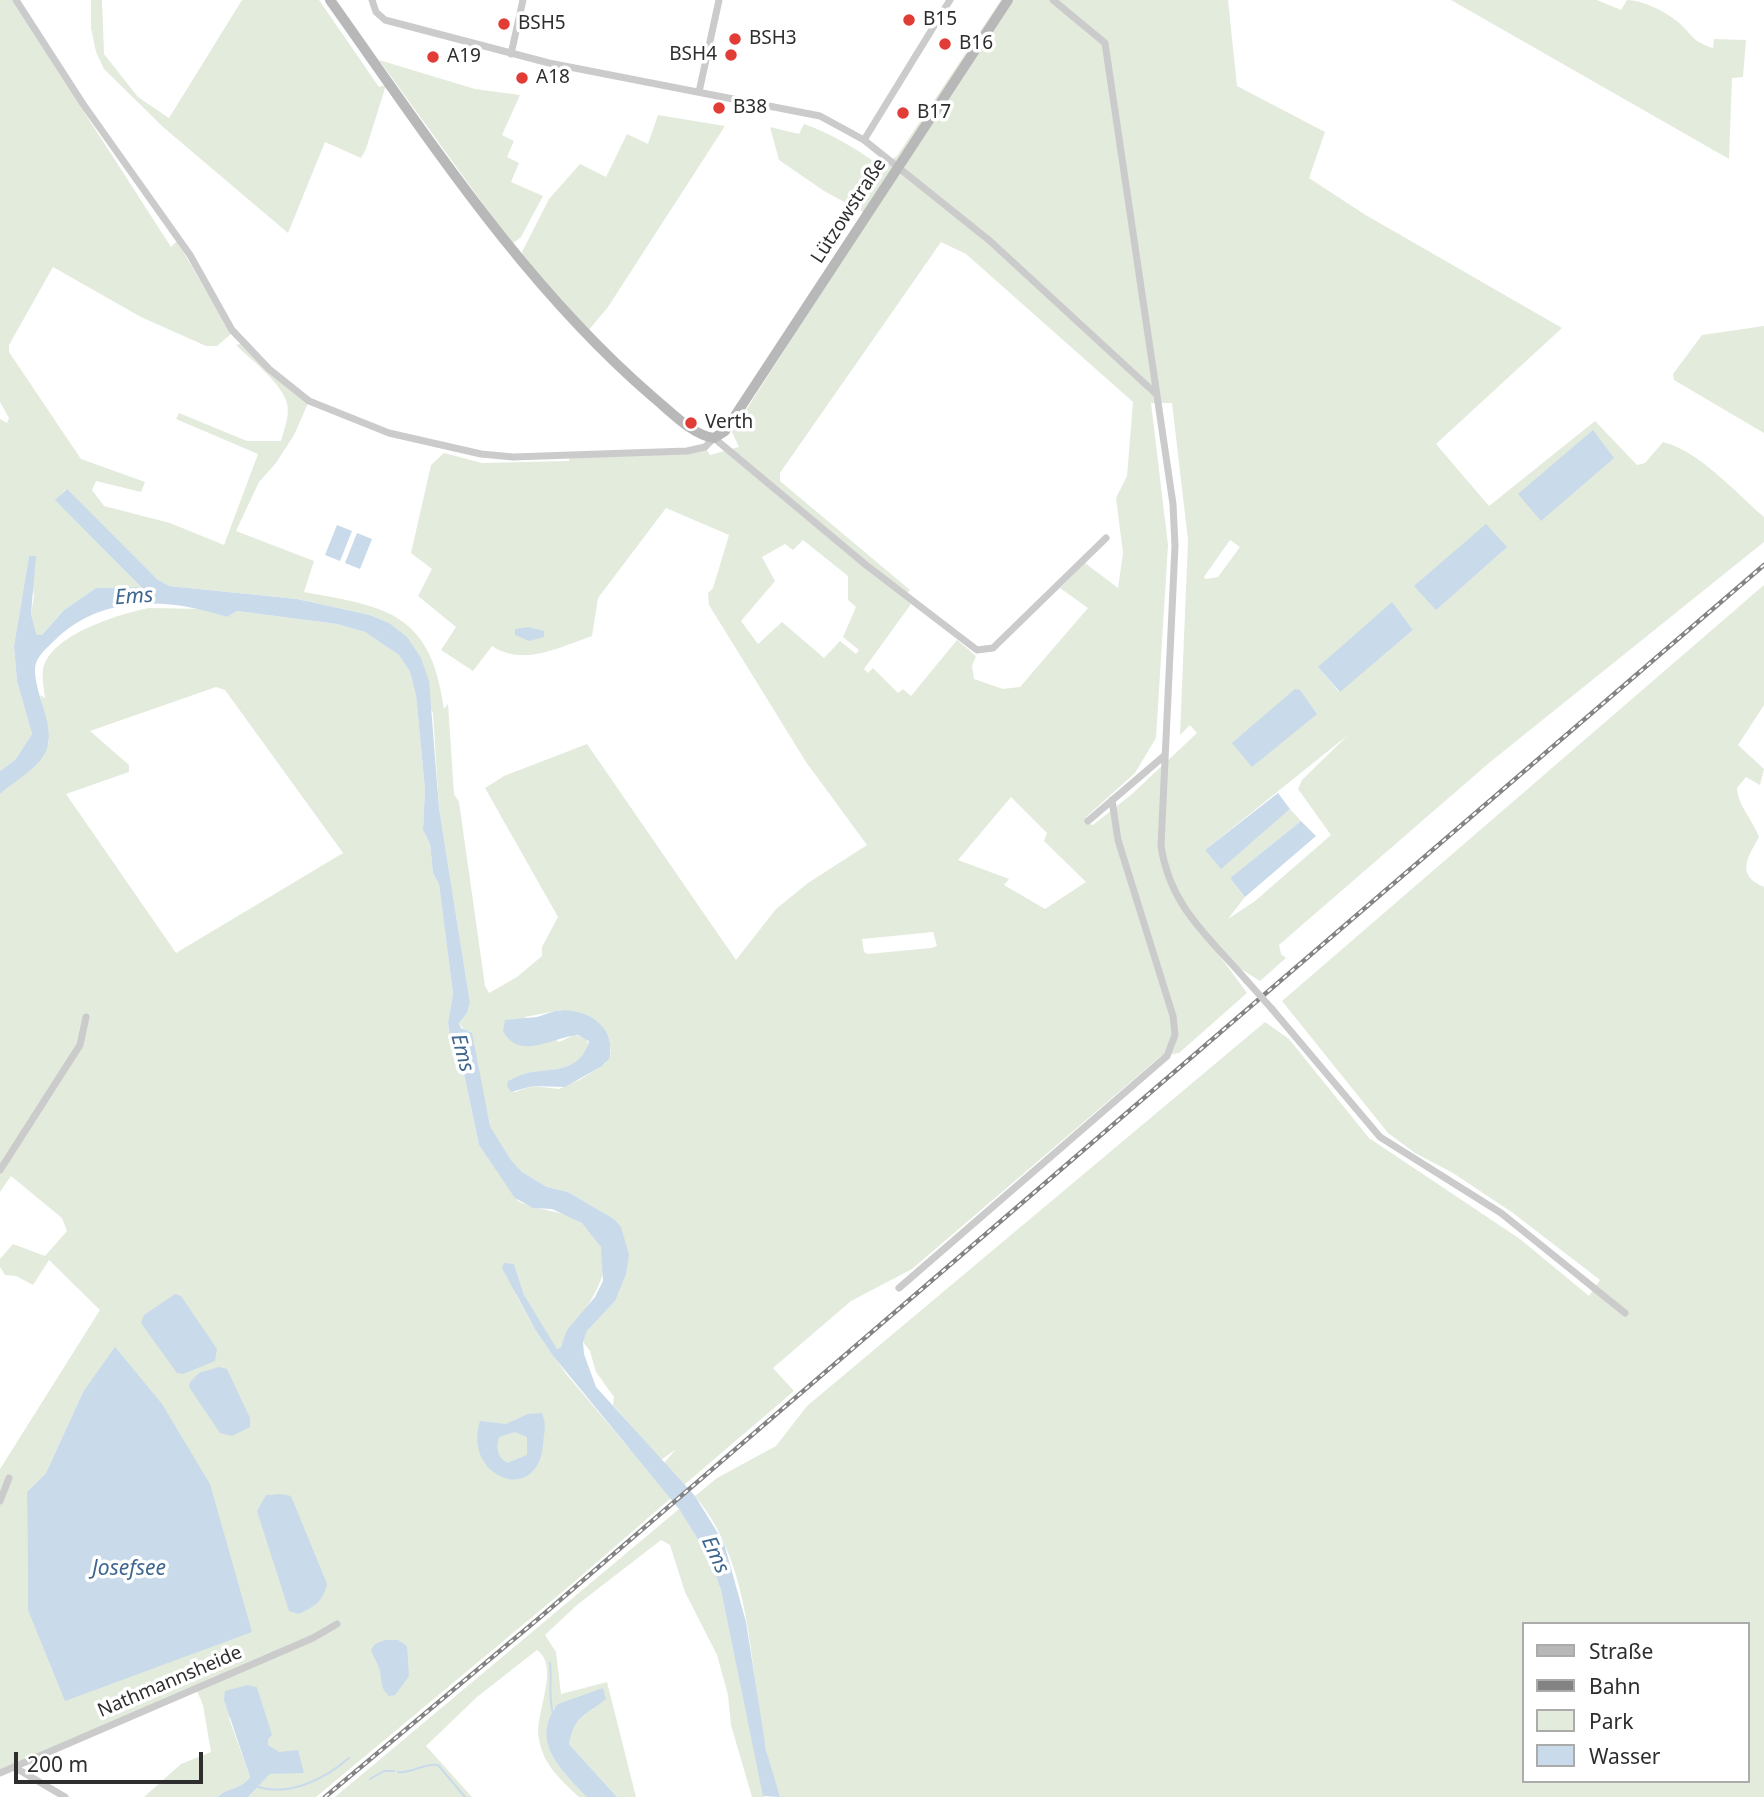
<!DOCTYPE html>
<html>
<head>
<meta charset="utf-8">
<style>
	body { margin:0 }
	#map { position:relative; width:1764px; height:1797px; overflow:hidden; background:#fff; font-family:"Noto Sans",sans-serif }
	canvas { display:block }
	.legend { position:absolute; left:1522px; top:1622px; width:228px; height:161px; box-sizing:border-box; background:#fff; border:2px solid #ababab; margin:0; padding:9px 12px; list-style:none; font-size:21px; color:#2e2e2e }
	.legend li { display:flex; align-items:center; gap:14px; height:35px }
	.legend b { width:35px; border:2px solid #ababab }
	.scale { position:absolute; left:14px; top:1752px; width:189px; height:32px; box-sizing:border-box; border:4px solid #2e2e2e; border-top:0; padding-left:9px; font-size:21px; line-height:24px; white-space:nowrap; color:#2e2e2e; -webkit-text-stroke:5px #fff; paint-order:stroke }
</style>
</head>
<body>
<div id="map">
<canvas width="1764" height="1797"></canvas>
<ul class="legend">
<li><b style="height:9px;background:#b8b8b8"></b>Straße</li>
<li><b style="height:9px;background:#838383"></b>Bahn</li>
<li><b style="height:19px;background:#e3ebdd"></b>Park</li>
<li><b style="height:19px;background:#c9daeb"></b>Wasser</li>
</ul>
<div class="scale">200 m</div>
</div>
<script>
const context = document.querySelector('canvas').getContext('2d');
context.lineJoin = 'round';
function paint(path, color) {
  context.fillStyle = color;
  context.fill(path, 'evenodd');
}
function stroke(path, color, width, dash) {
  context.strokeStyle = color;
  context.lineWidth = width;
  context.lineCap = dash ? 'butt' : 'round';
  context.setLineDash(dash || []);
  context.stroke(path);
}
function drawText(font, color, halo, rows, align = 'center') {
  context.font = font + ' "Noto Sans",sans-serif';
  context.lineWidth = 7;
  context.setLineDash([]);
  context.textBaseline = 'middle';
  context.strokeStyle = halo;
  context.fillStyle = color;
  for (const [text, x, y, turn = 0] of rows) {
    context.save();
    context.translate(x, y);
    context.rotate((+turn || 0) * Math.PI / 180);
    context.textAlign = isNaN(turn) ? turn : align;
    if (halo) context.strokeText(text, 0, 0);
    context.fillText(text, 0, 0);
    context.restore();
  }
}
paint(new Path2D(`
	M0 0H12L171 247 177 241 231 334 217 346H206L141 317 53 267 9 345V352L81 459 145 482 141 492 96 481 92 490 104 506 170 523 224 545 258 454 176 419 179 413 247 441H281C284 430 290 416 287 403 280 381 252 361 236 345L244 343 309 401 294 435 276 463 259 482 236 531 314 561 304 592C388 607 431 613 444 709L448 704 454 794 459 802 485 986 489 993 517 977 542 956V947L558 917 485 788 504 776 587 744 736 960 776 909 808 883 867 845 806 762 709 605 708 593 713 588 729 535 666 508 598 598 592 636C560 647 523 667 492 646L473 671 441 650 456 627 418 596 432 569 411 553 431 465 444 453 482 463 569 461 570 454 705 447 710 455 739 447 732 432 870 216 824 191 779 160 770 127 799 134 804 124C835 135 860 151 887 171L889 161 897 156 1001 0H1228L1237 86 1325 132 1309 178 1364 214 1562 328 1436 444 1489 506 1595 421 1637 465 1645 463 1663 442C1699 451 1735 492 1764 517V542L1489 763 1279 945 1281 954 1286 958 1260 981 1219 955 1247 993 1179 1053 1161 1056 912 1269 851 1301 773 1368 794 1391 684 1485 664 1463 676 1449 661 1460 613 1405 614 1397 596 1372 590 1351 583 1342 587 1331 615 1301 614 1219 568 1192 547 1187 522 1172 511 1160 490 1126 472 1040 459 1023 467 1013 470 1003 439 808 433 713 389 623 370 615 297 599 169 586 157 579 66 489 56 500 141 587 96 588 64 610 42 635 35 634 31 614 34 596 29 556 14 646 17 681 32 734 15 760 0 771V419L7 423 9 418 0 402ZM941 242 966 254 1133 402 1127 476 1116 498 1123 553 1118 588 1085 563 1060 588 1088 608 1020 687 1003 689 974 679 972 666 976 656 957 640 911 696 903 689 898 693 873 668 868 673 864 669 911 604 903 597 910 590 780 481V473ZM1151 403H1172L1188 540 1180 735 1190 725 1197 733 1132 794 1093 825 1085 823 1086 817 1135 773 1156 738 1168 545ZM803 540 848 576V600L856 607 843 637 859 650 856 654 840 641 824 658 782 622 758 644 741 621 775 581 762 557 785 544 793 550ZM1230 540 1240 547 1218 577 1206 579 1204 577ZM1392 603 1413 630 1339 692 1319 668ZM1348 735 1302 780 1298 789 1331 835 1255 901 1228 919 1245 897 1230 878 1301 821 1290 809 1221 868 1205 850ZM1011 797 1047 833 1044 841 1086 882 1045 909 1004 885 1009 879 958 860ZM933 932 937 946 931 948 868 954 864 952 862 939ZM561 1010 609 1039 611 1051 606 1063 581 1079 559 1089 533 1086 515 1092 510 1090 520 1075C541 1069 594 1073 587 1038L574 1035 559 1042 525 1017Z
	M91 0H102L104 54 138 97 169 118 242 0H319L379 87 386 85 366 149 361 158 325 142 288 233 163 127 104 69 96 52 91 28Z
	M1451 0H1597L1621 10 1627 0C1642 0 1665 11 1678 22 1693 35 1691 41 1713 48L1714 39 1746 40 1743 77 1732 78 1729 159Z
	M379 60 475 89 520 95 502 135 514 141 507 157 519 163 511 182 543 196 521 237 512 244Z
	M658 115 725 126 608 307 588 331 524 260 522 252 549 199 580 164 606 177 627 134 648 144Z
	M1764 326V433L1674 380 1673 374 1702 335Z
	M1764 585V705L1738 745 1764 769 1760 785 1746 777 1737 788C1738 806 1753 820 1759 837 1748 857 1735 875 1764 887V1797H780C743 1700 765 1580 695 1496L717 1478 776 1446 807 1406 1265 1022 1289 1039 1369 1138 1520 1239 1589 1296 1600 1280 1513 1213 1453 1173 1415 1153 1388 1133 1282 1001ZM1524 1624H1748V1781H1524Z
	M149 608 204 609 227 617 237 611 337 624 365 632 399 655 410 672 416 694 425 789 423 830 430 844 433 873 439 884 453 994 448 1024 452 1052 462 1064 479 1145 518 1201C539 1212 563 1209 583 1224 623 1253 599 1288 580 1318 573 1328 567 1342 558 1349L553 1345 524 1295 514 1264 516 1295 536 1331 567 1375 671 1498 573 1583 316 1797H248L270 1774 304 1772 268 1745 267 1739 271 1735 257 1687 248 1685 229 1718 250 1777C241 1790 227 1787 218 1797H144L181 1764 211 1752 203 1705 197 1691 0 1774V1469L100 1310 49 1260 33 1285 16 1276 5 1275 0 1267V1259L13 1244 45 1256 67 1231 62 1218 11 1176 0 1192V794L44 754 49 742 40 695 45 698C44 689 42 678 43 670 49 635 119 614 149 608ZM216 687 225 690 343 853 176 953 66 794 129 772V765L90 731ZM116 1348 28 1610 27 1492 46 1473 83 1392Z
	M679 1509 709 1557 721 1590 764 1797H752L731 1725 728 1695 717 1655 685 1592 670 1545 661 1540 577 1605 545 1635 556 1652 561 1694 607 1682 636 1797H617L569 1744C572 1726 576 1716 594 1709H554C535 1750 561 1768 587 1797H579C561 1780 543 1765 539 1739 534 1714 561 1667 537 1650L477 1697 426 1746 472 1797H335Z`), '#e3ebdd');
paint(new Path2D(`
	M1593 430 1614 458 1541 521 1518 494Z
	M67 489 157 579 169 586 297 599 370 615 389 623 407 637 421 658 429 681 439 808 470 1003 467 1013 459 1023 461 1028 472 1033 490 1126 511 1160 522 1172 547 1187 568 1192 614 1219 621 1227 629 1255 626 1274 615 1301 587 1331 583 1342 584 1354 596 1387 695 1496 724 1543 746 1622 766 1750 780 1797 763 1796 721 1590 709 1557 679 1509 554 1357 536 1331 502 1268 504 1263 514 1264 524 1295 557 1349 561 1347 567 1330 595 1297 603 1281 601 1247 582 1223 552 1209 533 1208 515 1198 479 1145 462 1064 452 1052 448 1023 453 994 439 884 433 873 430 844 423 830 425 789 416 695 410 672 399 655 365 632 337 624 237 611 227 617C169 598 102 594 55 640 46 649 35 657 35 670 35 694 53 722 48 745 43 767 15 780 0 794V771L15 760 32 734 17 681 14 646 29 556H36L31 614 36 634 42 635 64 610 96 588 141 587 55 500Z
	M1486 524 1507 547 1436 610 1414 586Z
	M337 525 352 531 340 561 325 555Z
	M357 533 372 539 360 569 345 563Z
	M1392 602 1413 630 1340 692 1318 667Z
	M528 627 544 631V637L529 641 515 635V629Z
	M1295 689 1300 690 1317 714 1252 767 1232 743Z
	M1278 793 1290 809 1221 869 1205 850Z
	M1301 821 1316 836 1245 897 1230 878Z
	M555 1011C584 1006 618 1026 609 1059L602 1066 565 1087 533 1086 511 1092 507 1086 508 1081C513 1079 519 1075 524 1074 550 1067 580 1075 589 1041L578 1035C556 1036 519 1062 503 1031L505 1020 537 1017Z
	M175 1294 181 1296 217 1349 215 1361 183 1374 177 1373 141 1323 144 1315Z
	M115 1347 162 1404 210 1484 252 1632 65 1701 28 1610 27 1492 46 1473 83 1392Z
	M219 1367 227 1369 250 1418V1427L232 1436 220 1433 189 1387 190 1382 199 1373Z
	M542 1413C547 1426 544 1432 543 1445 537 1507 462 1477 480 1421L506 1424 528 1414ZM515 1432 527 1437V1455L507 1463C497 1457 496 1447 499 1437Z
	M280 1494 291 1496 327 1584C323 1602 314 1607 298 1614L289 1611 257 1511 266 1495Z
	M385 1640H398L407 1646 409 1676 395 1695 389 1696C378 1685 383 1679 379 1668 377 1662 373 1656 371 1650L375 1644Z
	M248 1685 257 1687 272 1735 268 1739V1745L279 1752 298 1750 304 1773 270 1774 248 1797H218C227 1787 241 1790 250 1777L224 1700 225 1691Z
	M603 1688 606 1699C584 1717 575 1714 569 1744L617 1797H587C561 1770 529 1741 558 1704Z`), '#c9daeb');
stroke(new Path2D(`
	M550 1663C552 1681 548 1696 553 1714
	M398 1772C412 1774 425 1762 438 1765L465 1797
	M370 1779 384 1771H394
	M258 1787C290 1797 326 1778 349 1758`), '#c9daeb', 2);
stroke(new Path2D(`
	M16 0 83 104 190 255 232 330 269 369 309 401 389 433 481 454 513 457 687 451 705 447 714 438 866 565 977 650 993 648 1106 538
	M372 0 376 12 385 20 549 63 820 116 864 140 990 241 1155 393
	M1053 0 1105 43 1173 504 1175 546 1161 846C1170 907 1209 937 1247 981
	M511 54 523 0
	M699 92 719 0
	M864 140 950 0
	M1088 821 1164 756
	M1272 1009 1380 1137 1501 1213 1625 1313
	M0 1170 80 1045 86 1017
	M899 1288 1167 1056 1175 1035 1173 1016 1118 840 1112 800
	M0 1501 9 1478
	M14 1767 65 1797
	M0 1773 313 1638 337 1624`), '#cbcbcb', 7);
stroke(new Path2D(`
	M330 0C429 139 523 285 653 397 670 411 692 435 714 438L725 431 1008 0`), '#b8b8b8', 10);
const rail = new Path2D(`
	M325 1797 538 1619 1764 565`);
stroke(rail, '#838383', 4.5);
stroke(rail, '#fff', 2, [5]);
stroke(new Path2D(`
	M1247 981 1272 1009`), '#cbcbcb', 7);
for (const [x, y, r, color] of [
	[909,20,7,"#e13c35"],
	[504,24,7,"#e13c35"],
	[735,39,7,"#e13c35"],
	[945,44,7,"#e13c35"],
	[731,55,7,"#e13c35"],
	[433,57,7,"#e13c35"],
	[522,78,7,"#e13c35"],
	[719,108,7,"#e13c35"],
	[903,113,7,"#e13c35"],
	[691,423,7,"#e13c35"]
]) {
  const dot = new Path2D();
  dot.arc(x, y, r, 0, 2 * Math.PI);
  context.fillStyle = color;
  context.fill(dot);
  stroke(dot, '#fff', 2.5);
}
drawText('19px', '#2e2e2e', '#fff', [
	["B15",923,20],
	["BSH5",518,24],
	["BSH3",749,39],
	["B16",959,44],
	["BSH4",717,55,"right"],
	["A19",447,57],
	["A18",536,78],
	["B38",733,108],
	["B17",917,113],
	["Verth",705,423]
], 'left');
drawText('19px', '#2e2e2e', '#fff', [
	["Lützowstraße",849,211,-57],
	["Nathmannsheide",170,1682,-23]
]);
drawText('italic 21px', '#3e668f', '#fff', [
	["Ems",134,597,-4],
	["Ems",462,1053,75],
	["Ems",715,1555,65],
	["Josefsee",129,1569]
]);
</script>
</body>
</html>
